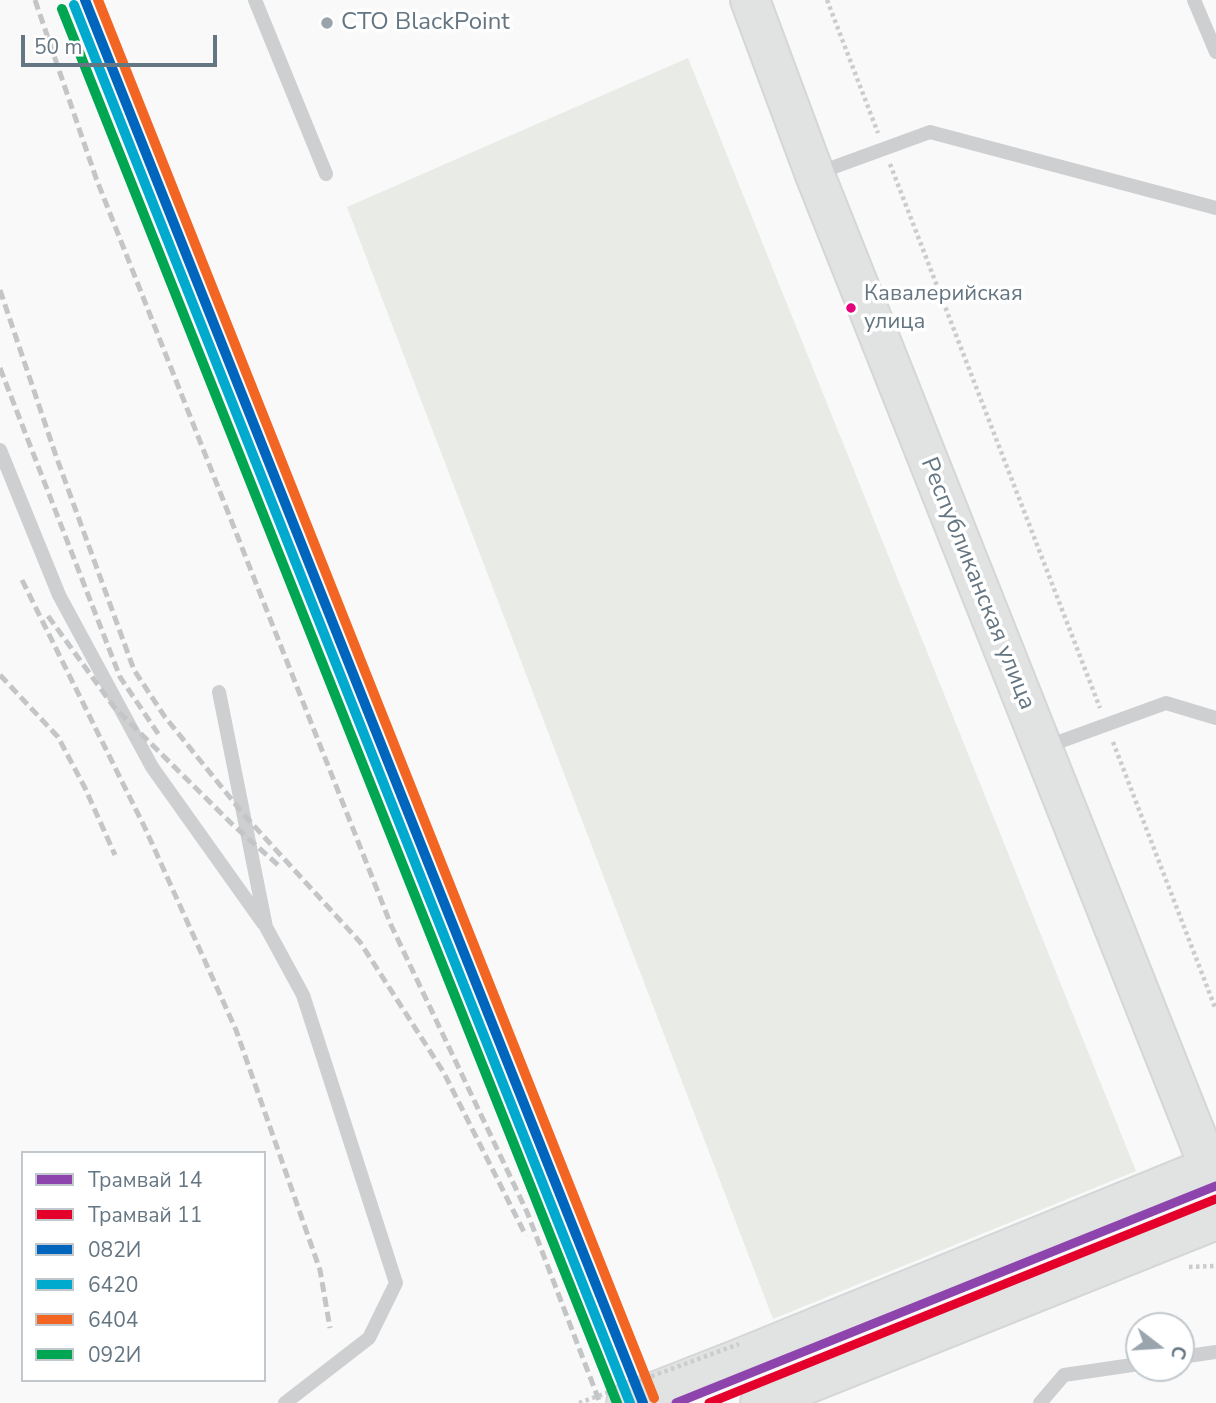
<!DOCTYPE html>
<html>
<head>
<meta charset="utf-8">
<style>
	body { margin:0 }
	#map { position:relative; width:1216px; height:1403px; overflow:hidden; background:#f9f9f9; font-family:"Nunito Sans",sans-serif }
	canvas { display:block }
	.legend { position:absolute; left:21px; top:1151px; width:245px; height:231px; box-sizing:border-box; background:#fff; border:2px solid #c1c8cd; margin:0; padding:9px 12px; list-style:none; font-size:21px; color:#657683 }
	.legend li { display:flex; align-items:center; gap:14px; height:35px }
	.legend b { width:35px; border:2px solid #c1c8cd }
	.north { position:absolute; left:1125px; top:1312px; width:70px; height:70px; box-sizing:border-box; background:#fff; border:2px solid #c1c8cd; border-radius:50%; rotate:107deg; font-size:19px; font-weight:700; line-height:28px; text-align:center; color:#657683 }
	.north::after { content:''; display:block; margin:auto; width:24px; height:32px; background:#99a4ac; clip-path:polygon(50% 0,100% 100%,50% 72%,0 100%) }
	.scale { position:absolute; left:21px; top:35px; width:196px; height:32px; box-sizing:border-box; border:4px solid #657683; border-top:0; padding-left:9px; font-size:21px; line-height:24px; white-space:nowrap; color:#657683; -webkit-text-stroke:5px #fff; paint-order:stroke }
</style>
</head>
<body>
<div id="map">
<canvas width="1216" height="1403"></canvas>
<ul class="legend">
<li><b style="height:9px;background:#8e44ad"></b>Трамвай 14</li>
<li><b style="height:9px;background:#e4002b"></b>Трамвай 11</li>
<li><b style="height:9px;background:#0065bd"></b>082И</li>
<li><b style="height:9px;background:#00a9ce"></b>6420</li>
<li><b style="height:9px;background:#f26522"></b>6404</li>
<li><b style="height:9px;background:#00a651"></b>092И</li>
</ul>
<div class="north">С</div>
<div class="scale">50 m</div>
</div>
<script>
const context = document.querySelector('canvas').getContext('2d');
context.lineJoin = 'round';
function paint(path, color) {
  context.fillStyle = color;
  context.fill(path, 'evenodd');
}
function stroke(path, color, width, dash) {
  context.strokeStyle = color;
  context.lineWidth = width;
  context.lineCap = dash ? 'butt' : 'round';
  context.setLineDash(dash || []);
  context.stroke(path);
}
function drawText(font, color, halo, rows, align = 'center') {
  context.font = font + ' "Nunito Sans",sans-serif';
  context.lineWidth = 7;
  context.setLineDash([]);
  context.textBaseline = 'middle';
  context.strokeStyle = halo;
  context.fillStyle = color;
  for (const [text, x, y, turn = 0] of rows) {
    context.save();
    context.translate(x, y);
    context.rotate((+turn || 0) * Math.PI / 180);
    context.textAlign = isNaN(turn) ? turn : align;
    if (halo) context.strokeText(text, 0, 0);
    context.fillText(text, 0, 0);
    context.restore();
  }
}
paint(new Path2D(`
	M688 58 1136 1171 773 1319 347 207Z`), '#e8ebe6');
const secondary = new Path2D(`
	M750 0 815 175 1209 1167
	M626 1403 743 1357 1216 1164
	M760 1403 1216 1220`);
stroke(secondary, '#d5d6d7', 42);
stroke(new Path2D(`
	M827 0 878 133
	M890 164 1100 708
	M1113 742 1216 1010
	M1189 1267 1216 1266`), '#cbcccd', 4.5, [3.5, 3.5]);
stroke(new Path2D(`
	M255 0 326 174
	M1194 0 1216 52
	M815 174 930 132 1216 208
	M0 450 59 595 152 767 263 923
	M219 692 266 927 303 995 396 1283 369 1338 285 1403
	M1045 747 1166 703 1216 718
	M1181 1357 1216 1352
	M1040 1403 1064 1375 1139 1364`), '#cecfd0', 14);
stroke(secondary, '#e1e2e2', 38);
stroke(new Path2D(`
	M35 0 96 178 391 925 527 1212 600 1403
	M0 290 56 456 134 670 165 717 245 816 360 942 444 1073 526 1236
	M0 368 120 677 159 735
	M22 580 145 828 236 1030 320 1270 330 1328
	M48 616 114 707 232 824 278 865
	M0 675 58 737 85 788 115 855`), '#c3c5c6', 5, [10, 5]);
stroke(new Path2D(`
	M579 1403 739 1344`), '#cbcccd', 4.5, [3.5, 3.5]);
stroke(new Path2D(`
	M85 0 643 1403`), '#0065bd', 10);
stroke(new Path2D(`
	M74 5 630 1403`), '#00a9ce', 10);
stroke(new Path2D(`
	M98 0 654 1398`), '#f26522', 10);
stroke(new Path2D(`
	M62 9 617 1403`), '#00a651', 10);
stroke(new Path2D(`
	M676 1403 1216 1186`), '#8e44ad', 9);
stroke(new Path2D(`
	M709 1403 1216 1199`), '#e4002b', 9);
for (const [x, y, r, color] of [
	[327,23,7,"#99a4ac"],
	[851,308,6,"#e5007d"]
]) {
  const dot = new Path2D();
  dot.arc(x, y, r, 0, 2 * Math.PI);
  context.fillStyle = color;
  context.fill(dot);
  stroke(dot, '#fff', 2.5);
}
drawText('22px', '#657683', '#fff', [
	["Кавалерийская",864,295],
	["улица",864,323]
], 'left');
drawText('24px', '#657683', '#fff', [
	["СТО BlackPoint",341,23]
], 'left');
drawText('24px', '#657683', '#fff', [
	["Республиканская улица",977,584,68]
]);
</script>
</body>
</html>
